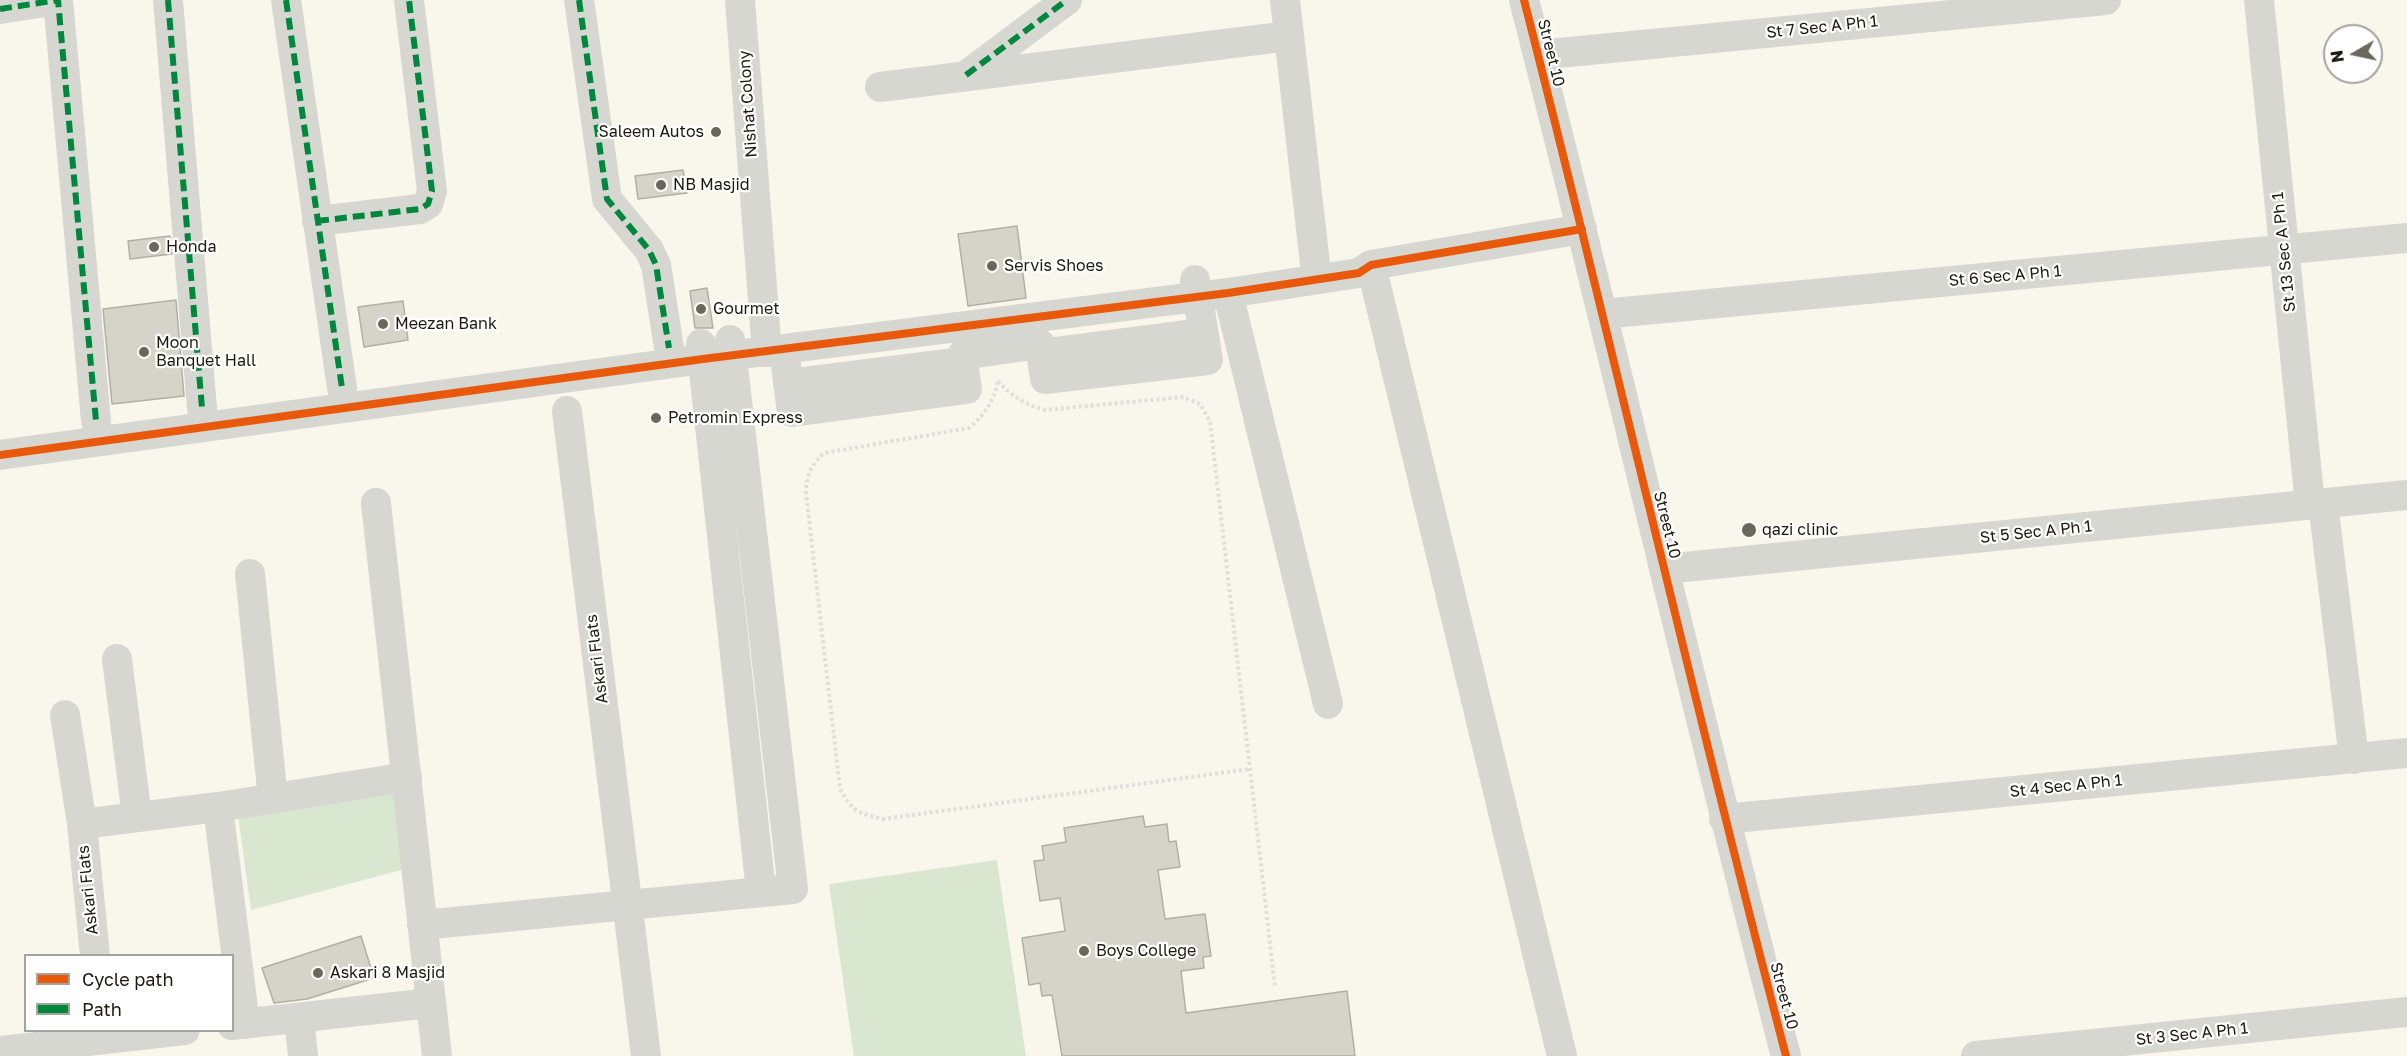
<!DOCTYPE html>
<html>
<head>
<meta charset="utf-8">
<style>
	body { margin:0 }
	#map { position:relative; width:2407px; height:1056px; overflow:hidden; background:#f9f6ec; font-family:"Golos Text",sans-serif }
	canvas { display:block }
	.legend { position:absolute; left:24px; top:954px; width:210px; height:78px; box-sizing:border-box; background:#fff; border:2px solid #a5a39e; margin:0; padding:8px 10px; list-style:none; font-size:18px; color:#1d1a0d }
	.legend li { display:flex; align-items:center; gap:12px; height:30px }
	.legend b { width:30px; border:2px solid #a5a39e }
	.north { position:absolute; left:2323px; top:24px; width:60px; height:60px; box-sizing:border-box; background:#fff; border:2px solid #a5a39e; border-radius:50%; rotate:261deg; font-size:16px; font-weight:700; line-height:24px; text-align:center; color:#1d1a0d }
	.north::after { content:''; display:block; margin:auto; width:21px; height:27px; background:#6a675b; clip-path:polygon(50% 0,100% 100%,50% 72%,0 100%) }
</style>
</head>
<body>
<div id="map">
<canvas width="2407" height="1056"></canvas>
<ul class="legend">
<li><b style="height:8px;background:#e8590c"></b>Cycle path</li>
<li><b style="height:8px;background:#00873e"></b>Path</li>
</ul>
<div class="north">N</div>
</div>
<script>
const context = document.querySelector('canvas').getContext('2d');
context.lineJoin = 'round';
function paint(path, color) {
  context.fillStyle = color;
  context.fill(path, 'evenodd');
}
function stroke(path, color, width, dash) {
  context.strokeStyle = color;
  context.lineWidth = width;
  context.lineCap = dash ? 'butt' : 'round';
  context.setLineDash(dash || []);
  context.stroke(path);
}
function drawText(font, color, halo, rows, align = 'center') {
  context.font = font + ' "Golos Text",sans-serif';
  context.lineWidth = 4.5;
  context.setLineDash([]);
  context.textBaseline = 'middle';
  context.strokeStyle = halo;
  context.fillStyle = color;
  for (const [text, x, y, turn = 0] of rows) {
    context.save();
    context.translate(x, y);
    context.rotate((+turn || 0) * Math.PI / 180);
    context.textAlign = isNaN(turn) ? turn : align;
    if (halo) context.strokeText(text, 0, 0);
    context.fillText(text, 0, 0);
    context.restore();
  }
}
paint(new Path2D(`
	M408 791 416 866 251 910 238 815Z
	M997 860 1026 1056H854L829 884Z`), '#d9e7d0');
const building = new Path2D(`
	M683 170 687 193 638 199 635 176Z
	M1017 226 1026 298 968 306 958 234Z
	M170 236 172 254 130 259 128 241Z
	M707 288 713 328H695L690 291Z
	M176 300 184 396 112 404 103 309Z
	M403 301 408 340 364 347 358 307Z
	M1143 816 1145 827 1167 824 1169 842 1176 841 1180 867 1158 870 1165 919 1205 914 1211 956 1203 957 1204 968 1181 971 1186 1013 1347 991 1355 1056H1062L1052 995 1042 996 1040 983 1029 985 1022 938 1065 931 1060 898 1040 901 1034 861 1044 860 1042 846 1066 842 1064 828Z
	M361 936 374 978 307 999 274 1003 262 968Z`);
paint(building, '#d6d3c8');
stroke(building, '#b2afa4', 1.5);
stroke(new Path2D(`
	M998 381C1011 396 1026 405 1045 410L1183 397 1200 404 1210 421 1275 987
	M998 382C993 402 985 414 969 428L824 453C811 466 806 475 806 493L840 789C852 811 859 814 883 819L1250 769`), '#e0dedb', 4, [3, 3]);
stroke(new Path2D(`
	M168 0 202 408
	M286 0 342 388
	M579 0 607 199 649 250 656 265 669 348
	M740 0 767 352
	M1285 0 1315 264
	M1524 0C1614 351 1694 705 1786 1056
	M2259 0 2310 504
	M0 9 58 0 96 421
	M1538 55 2106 0
	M968 74 1067 0
	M880 87 1289 36
	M317 221 420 209 428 204 432 191 409 0
	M1371 265 1562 1056
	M1228 293 1328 704
	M1602 314 2407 238
	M701 344 761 891
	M784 350 792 412 967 389 962 355 1040 344 1045 379 1208 360 1195 280
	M1041 354 1203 333
	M788 384 963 362
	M567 411 646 1056
	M0 455 703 359 1228 293 1359 273 1371 265 1582 229
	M376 503 437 1056
	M2323 503 2354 759
	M1664 569 2407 495
	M250 574 273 799
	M117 659 137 817
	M65 715 82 824
	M218 807 245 1024
	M1724 819 2407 753
	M422 925 793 889 730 340
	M95 956 82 824 218 807 407 777
	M299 1018 303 1056
	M232 1025 431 1003
	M0 1051 185 1030
	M1976 1056 2407 1012`), '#d7d7d2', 30);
stroke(new Path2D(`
	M168 0 202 408
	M286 0 342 388
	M579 0 607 199 649 250 656 265 669 348
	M0 9 58 0 96 421
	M966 75 1067 0
	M317 221 420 209 428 204 432 191 409 0`), '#00873e', 6, [12, 6]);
stroke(new Path2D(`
	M1524 0C1614 351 1694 705 1786 1056
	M0 455 703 359 1228 293 1359 273 1371 265 1582 229`), '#e8590c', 8);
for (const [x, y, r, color] of [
	[716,132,6,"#6a675b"],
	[661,185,6,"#6a675b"],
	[154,247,6,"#6a675b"],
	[992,266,6,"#6a675b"],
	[701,309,6,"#6a675b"],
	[383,324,6,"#6a675b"],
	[144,352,6,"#6a675b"],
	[656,418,6,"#6a675b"],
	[1749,530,8,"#6a675b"],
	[1084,951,6,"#6a675b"],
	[318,973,6,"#6a675b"]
]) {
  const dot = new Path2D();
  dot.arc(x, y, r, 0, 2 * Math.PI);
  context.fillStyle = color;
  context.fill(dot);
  stroke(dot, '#fff', 2);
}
drawText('16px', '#1d1a0d', '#fff', [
	["St 7 Sec A Ph 1",1822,27,-6],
	["Street 10",1551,53,76],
	["Nishat Colony",748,104,-94],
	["St 13 Sec A Ph 1",2284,252,-96],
	["St 6 Sec A Ph 1",2005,276,-5],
	["Street 10",1667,525,76],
	["St 5 Sec A Ph 1",2036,532,-6],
	["Askari Flats",597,659,-97],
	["St 4 Sec A Ph 1",2066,786,-6],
	["Askari Flats",88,890,-96],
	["Street 10",1784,996,75],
	["St 3 Sec A Ph 1",2192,1034,-6]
]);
drawText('16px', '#1d1a0d', '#fff', [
	["Saleem Autos",704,132,"right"],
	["NB Masjid",673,185],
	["Honda",166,247],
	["Servis Shoes",1004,266],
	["Gourmet",713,309],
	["Meezan Bank",395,324],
	["Moon",156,343],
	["Banquet Hall",156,361],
	["Petromin Express",668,418],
	["qazi clinic",1762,530],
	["Boys College",1096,951],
	["Askari 8 Masjid",330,973]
], 'left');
</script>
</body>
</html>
